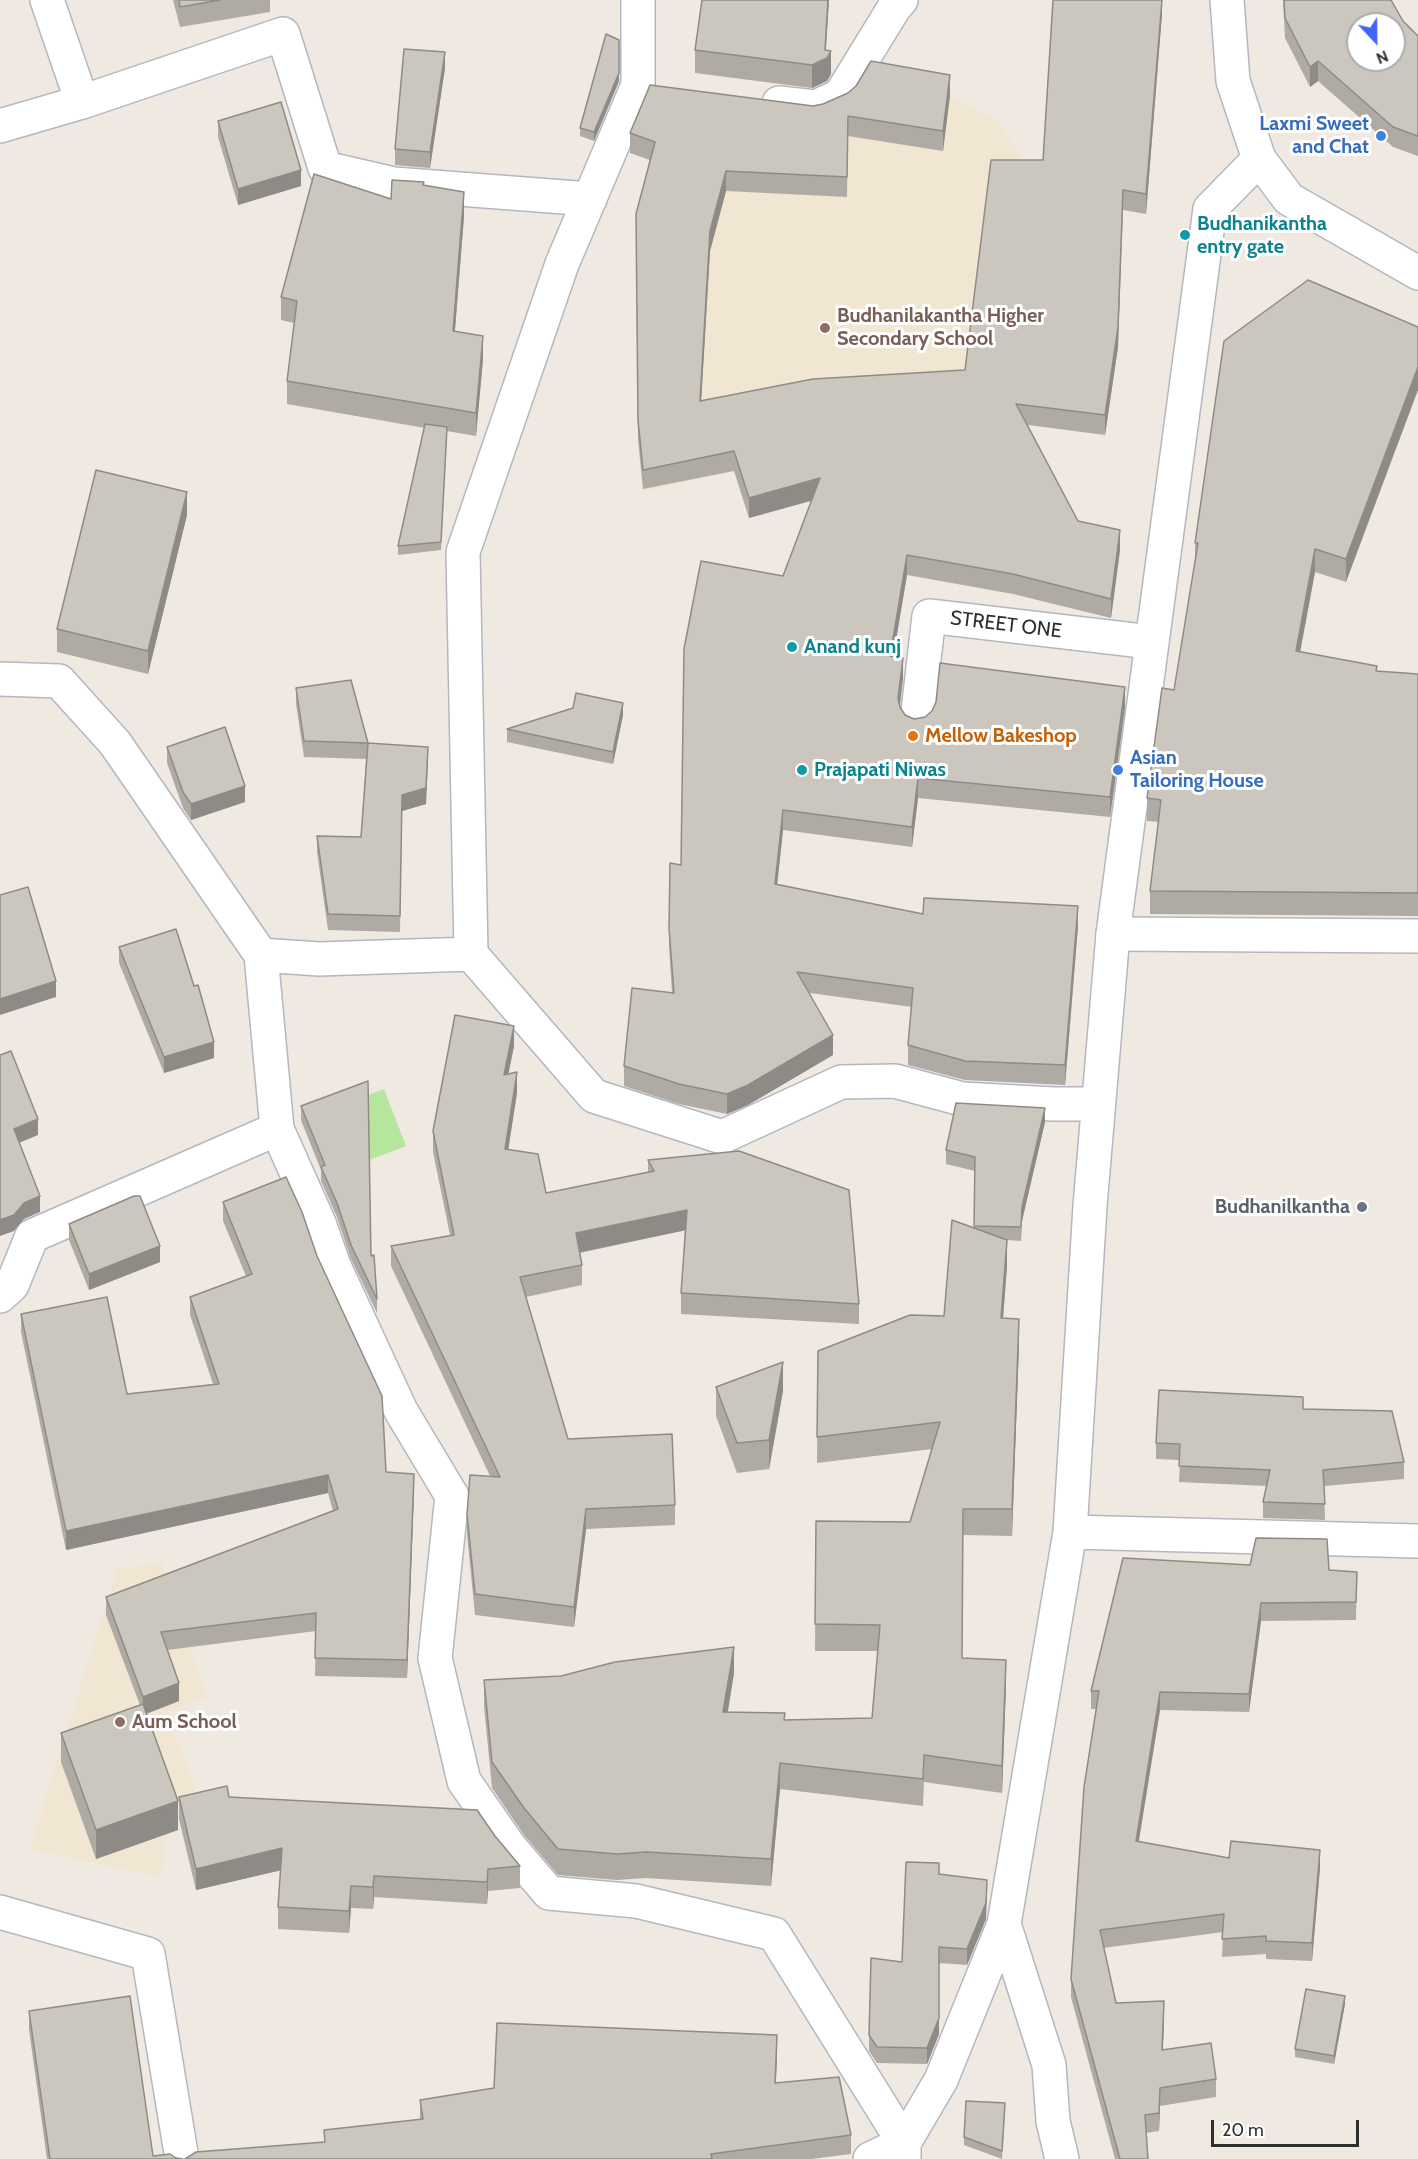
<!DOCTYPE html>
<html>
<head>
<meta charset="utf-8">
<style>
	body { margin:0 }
	#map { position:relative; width:1418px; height:2159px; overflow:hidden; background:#efe9e1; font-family:Cabin,sans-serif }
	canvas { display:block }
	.north { position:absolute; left:1346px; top:12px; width:60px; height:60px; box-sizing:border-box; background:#fff; border:2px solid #ababab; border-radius:50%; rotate:158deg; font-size:16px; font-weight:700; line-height:24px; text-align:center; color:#2e2e2e }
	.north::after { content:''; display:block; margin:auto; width:21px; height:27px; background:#4264fb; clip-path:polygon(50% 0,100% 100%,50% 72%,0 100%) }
	.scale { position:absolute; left:1211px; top:2120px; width:148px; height:27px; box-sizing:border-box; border:3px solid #2e2e2e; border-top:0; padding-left:8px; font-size:18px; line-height:21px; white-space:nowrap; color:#2e2e2e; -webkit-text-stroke:4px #fff; paint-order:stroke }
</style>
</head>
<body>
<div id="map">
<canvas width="1418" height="2159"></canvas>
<div class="north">N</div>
<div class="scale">20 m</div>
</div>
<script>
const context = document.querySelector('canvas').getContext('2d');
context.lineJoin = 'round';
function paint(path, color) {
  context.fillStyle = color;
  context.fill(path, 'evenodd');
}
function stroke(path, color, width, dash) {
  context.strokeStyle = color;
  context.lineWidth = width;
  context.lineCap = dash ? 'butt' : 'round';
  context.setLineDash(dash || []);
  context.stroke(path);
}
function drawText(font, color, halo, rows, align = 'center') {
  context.font = font + ' Cabin,sans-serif';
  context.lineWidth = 6;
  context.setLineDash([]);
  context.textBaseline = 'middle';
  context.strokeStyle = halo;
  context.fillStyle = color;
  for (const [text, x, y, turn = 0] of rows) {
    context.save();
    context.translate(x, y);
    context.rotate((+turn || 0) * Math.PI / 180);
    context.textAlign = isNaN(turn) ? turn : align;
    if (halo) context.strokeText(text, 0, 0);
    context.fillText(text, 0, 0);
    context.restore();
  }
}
paint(new Path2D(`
	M904 70 1000 123 1034 180 1002 422 700 478 645 492 637 433 636 234 668 112 848 126Z
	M162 1563 206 1697 167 1713 200 1800 170 1813 160 1877 30 1849 117 1569Z`), '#f0e6d1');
paint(new Path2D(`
	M384 1089 406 1146 324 1177 301 1120Z`), '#b6e59e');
const minor = new Path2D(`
	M47 0 82 102 283 34 325 168 394 184 590 199
	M638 0V85L562 264 463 552 471 954 594 1096 722 1137 841 1082 895 1081 962 1099 1053 1104H1098
	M779 103 815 107 840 96 894 8 901 0
	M0 126 82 102
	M0 679 59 681 115 743 261 955 277 1129 319 1223 334 1266 401 1411 452 1496 435 1658 464 1781 509 1846 549 1893 636 1901 774 1934 904 2143
	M917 720 929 616 1151 642
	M1113 934 1418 936
	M261 955 319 959 471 954
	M0 1296 12 1285 32 1236 277 1129
	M0 1912 148 1954 182 2159`);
const tertiary = new Path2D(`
	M1070 1532 1418 1541
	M870 2159 904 2143
	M904 2159V2143L941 2080 1004 1924
	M1062 2159 1053 2121 1049 2065 1004 1924 1070 1532 1090 1206 1113 934 1210 209 1259 159`);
const secondary = new Path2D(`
	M1227 0 1233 81 1259 159 1289 199 1418 273`);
stroke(minor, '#b4b7c1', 36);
stroke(tertiary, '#b4b7c1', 36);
stroke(secondary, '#b4b7c1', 36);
stroke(minor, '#fff', 33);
stroke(tertiary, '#fff', 33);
stroke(secondary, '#fff', 33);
paint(new Path2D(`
	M173 0H270V12L180 27Z
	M702 0H829L826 50 831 74 827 81 812 88 695 73V50Z
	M1162 0V14L1146 214 1123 210 1118 347 1105 435 1028 425 1078 521 1120 550 1111 618 1013 594 907 575 893 656 903 678 900 707 905 715 914 719 1125 707 1110 817 918 798 912 847 783 830 777 885 923 914 1078 926 1065 1085 965 1080 908 1065V1045L912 1007 810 993 833 1055 748 1105 727 1114 679 1104 624 1086V1066L672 993 669 947V928L681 865 783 576 811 501 749 518 734 471 643 489 638 440 636 214 650 160 630 153V133L813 106 950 95 943 151 848 136 847 197 726 191 710 251 701 401 965 370 1043 160Z
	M1283 0H1391L1403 21 1418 36V156L1393 147 1318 81 1310 87 1285 38Z
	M445 68 430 168 395 165V149Z
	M619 81 594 141 580 136V128Z
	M218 121 301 186 238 205 218 137Z
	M424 185 464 216 455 331 483 359 476 436 447 431 441 550 398 555V546L425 428 287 404V381L294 323 281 320V297L391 199Z
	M1418 327 1346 582 1315 572 1300 651 1377 671 1418 674V916L1150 914V891L1159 822 1147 821V798L1174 690 1195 563V543Z
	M187 515 148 674 57 652V629Z
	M296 688 368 743 428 763 426 804 402 811 400 932 328 930 317 852V836L361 837 366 759 304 757 296 704Z
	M623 715 613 764 507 742V729Z
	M167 747 245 802 191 820 183 808 167 763Z
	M119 947 194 986 214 1058 164 1073 119 963Z
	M514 1046 508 1074 517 1093 508 1150 546 1193 648 1172V1160L859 1304V1324L681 1314V1293L685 1230 580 1253 582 1265V1285L526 1297 568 1439 675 1505V1525L586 1529 574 1627 475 1615 467 1534V1514L490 1476 391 1266V1246L450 1235 433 1152V1131Z
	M301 1106 371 1256 377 1299V1313L351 1259 337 1217 321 1181V1170L301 1120Z
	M1045 1122 1022 1221 1021 1241 1007 1240V1266L1003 1318 1019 1345 1012 1536 963 1535 962 1658 1006 1686 1002 1793 924 1782 923 1806 780 1789 771 1886 646 1878 617 1880 558 1875 524 1835 492 1788 484 1706V1680L734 1673 728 1712 785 1720 872 1718 878 1651H815L816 1521 910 1522 932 1449 817 1463 818 1351 944 1316 974 1228 975 1171 946 1164V1150Z
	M223 1202 386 1472 414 1492 407 1678 315 1676 316 1631 167 1650 179 1701 146 1714 178 1830 96 1859 61 1762V1733L140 1705 106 1615V1597L333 1511 328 1493 66 1550 21 1332V1314L127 1394 213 1384 190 1315V1297L246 1276 223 1221Z
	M69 1224 160 1262 89 1290 69 1240Z
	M716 1387 783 1391 769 1469 737 1473 716 1416Z
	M1303 1409 1404 1462V1479L1324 1486 1325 1520 1263 1518V1502L1267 1486 1179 1482 1180 1460 1156 1459V1443Z
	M1123 1558 1357 1572 1356 1620 1261 1621 1249 1712 1160 1710 1138 1841 1229 1858 1320 1868 1312 1961 1266 1959V1954L1222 1957 1223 1932 1103 1948 1116 2003 1164 2019 1163 2050 1216 2079V2097L1160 2106 1159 2131 1146 2133 1148 2159H1115L1071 1997V1979L1096 1709H1091V1691Z
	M179 1797H229L495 1836 520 1866V1888L488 1891 487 1904 374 1897 373 1909 351 1908 349 1933 278 1929V1907L281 1870 196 1890 179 1819Z
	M939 1874 987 1896 986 1919 967 1965 939 1963V2034L927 2064 877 2063 869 2051V2035L902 1962Z
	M1345 2004 1334 2064 1295 2057V2049Z
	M29 2011 153 2156 183 2159H47L29 2030Z
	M777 2053 776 2083 851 2135V2154L811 2159H185L324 2142V2130L420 2119V2100Z
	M1005 2112 1002 2159 964 2145V2137Z`), '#afaba4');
paint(new Path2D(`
	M828 0H829L825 59 831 51V74L827 81 812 88V65L825 50Z
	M1162 0V14L1146 214V194Z
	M445 52V68L430 168V152Z
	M1318 61V81L1310 87V67Z
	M619 73V81L594 141V132Z
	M950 75V95L943 151V131Z
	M301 170V186L238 205V189Z
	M726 171V191L710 251 700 421V401L710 231Z
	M1123 190 1118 347 1105 435V415Z
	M464 192V216L453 354V331Z
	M483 336V359L476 436V413Z
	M1418 367V390L1346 582V559Z
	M820 478V498L749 518V498Z
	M187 492V515L148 674V651Z
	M1120 530V550L1111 618V599Z
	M1315 549V572L1296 674V651Z
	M907 555V575L890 676V656Z
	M903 658V678L898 718V698Z
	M1125 687V707L1110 817V797Z
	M623 703V715L613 764V752Z
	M428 747 426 804 402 811 400 932 402 795Z
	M918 778V798L912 847V827Z
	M245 786V802L191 820V804Z
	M783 810V830L775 904V884Z
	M1078 906V926L1065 1085V1065Z
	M56 981V997L0 1015V999Z
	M514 1026V1046L504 1096V1075Z
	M833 1035V1055L748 1105 727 1114V1094Z
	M214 1042V1058L164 1073V1057Z
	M517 1072V1093L505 1170V1149Z
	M1045 1108V1122L1022 1221 1021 1241 1022 1207Z
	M38 1119V1135L14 1145V1129Z
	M40 1196V1212L24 1219 14 1231 0 1236V1220L24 1203Z
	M687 1210V1230L576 1253V1233Z
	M1007 1240V1266L1001 1345V1318Z
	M160 1246V1262L89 1290V1274Z
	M1019 1319V1345L1012 1536V1509Z
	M783 1362V1391L769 1469V1440Z
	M414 1474V1492L407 1678V1660Z
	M328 1475V1493L66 1550V1531Z
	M586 1509V1529L574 1627V1607Z
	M1261 1603V1621L1249 1712V1694Z
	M734 1647V1673L723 1739V1712Z
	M1006 1660V1686L1002 1793V1766Z
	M179 1683V1701L143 1715V1697Z
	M1160 1692V1710L1136 1859V1841Z
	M780 1763V1789L771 1886V1859Z
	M178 1801V1830L96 1859V1830Z
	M282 1848V1870L196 1890V1869Z
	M1320 1850V1868L1312 1961V1943Z
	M488 1869V1891L487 1904V1882Z
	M374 1876V1897L373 1909V1887Z
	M987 1880 986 1919 967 1965V1949Z
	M351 1886V1908L349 1933V1911Z
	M1345 1996V2004L1334 2064V2056Z
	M1164 2001V2019L1162 2068V2050Z
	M939 2018V2034L927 2064V2048Z
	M777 2035V2053L775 2101V2083Z
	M1160 2088V2106L1159 2131V2113Z`), '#8e8b86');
const building = new Path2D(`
	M179 0H220L180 7Z
	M702 0H828L825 50 831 51 827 58 812 65 695 50Z
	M1053 0H1162L1146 194 1123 190 1118 327 1105 415 1016 404 1078 521 1120 530 1111 599 1013 574 907 555 890 656 903 658 898 698 900 707 905 715 914 719 925 717 932 711 936 702 940 663 1125 687 1110 797 918 778 912 827 783 810 775 884 923 914 924 898 1078 906 1065 1065 965 1061 908 1045 913 988 797 972 833 1035 748 1085 727 1094 679 1084 624 1066 632 988 674 993 669 928 670 863 681 865 684 649 701 561 783 576 820 478 749 498 734 451 643 470 638 420 636 214 655 142 630 133 650 85 813 106 823 104 848 93 856 86 871 61 950 75 943 131 848 116 847 177 726 171 710 231 700 401 813 379 965 370 991 160H1043Z
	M1284 0H1391L1403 21 1418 36V136L1393 127 1318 61 1310 67 1285 18ZM1358 24H1394V60H1358Z
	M606 34 619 40V73L594 132 580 128Z
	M404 49 445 52 430 152 395 149Z
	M281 102 301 170 238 189 218 121Z
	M314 174 391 199 392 180 424 182 423 185 464 192 453 331 483 336 476 413 287 381 297 301 281 297Z
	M1308 280 1418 327V367L1346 559 1315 549 1296 651 1377 666 1376 671 1418 674V893L1150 891 1161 800 1147 798 1162 688 1174 690 1198 543H1195L1224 341Z
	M425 424 447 427 441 542 398 546Z
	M96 470 187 492 148 651 57 629Z
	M351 680 368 743 304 741 296 688Z
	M576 693 623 703 613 752 507 729 573 708Z
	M225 727 245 786 191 804 183 792 167 747Z
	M368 743 428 747 426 788 402 795 400 916 328 914 317 836 361 837Z
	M28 887 56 981 0 999V895Z
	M176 929 194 986 198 985 214 1042 164 1057 119 947Z
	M455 1015 514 1026 504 1075 517 1072 505 1149 538 1154 546 1193 654 1171 648 1160 739 1151 849 1190 859 1304 681 1293 687 1210 576 1233 582 1265 520 1277 568 1439 672 1434 675 1505 586 1509 574 1607 475 1594 467 1514 470 1475 500 1477 391 1246 454 1235 433 1131Z
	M11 1051 38 1119 14 1129 40 1196 24 1203 14 1215 0 1220V1055Z
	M368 1081 371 1256 374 1255 377 1299 351 1245 337 1203 321 1167 325 1165 301 1106Z
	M956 1103 1045 1108 1022 1207 1021 1227 974 1226 975 1157 946 1150Z
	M286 1177 302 1212 317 1256 382 1396 386 1472 414 1474 407 1660 315 1658 316 1613 161 1632 179 1683 143 1697 106 1597 338 1509 328 1475 66 1531 21 1314 107 1297 127 1394 219 1384 190 1297 252 1274 223 1202Z
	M134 1196H140L160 1246 89 1274 69 1224Z
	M952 1220 1007 1240 1001 1318 1019 1319 1012 1509H963L962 1658 1006 1660 1002 1766 924 1755 923 1779 780 1763 771 1859 646 1852 617 1854 558 1849 524 1808 492 1762 484 1680 561 1676 615 1662 734 1647 723 1712 785 1713 784 1720 872 1718 880 1625 815 1624 816 1521 910 1522 940 1422 817 1437 818 1351 910 1315 944 1316Z
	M783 1362 769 1440 737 1443 716 1387Z
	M1159 1390 1303 1397V1409L1392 1411 1404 1462 1323 1470 1325 1504 1263 1502 1270 1470 1179 1466 1180 1444 1156 1443Z
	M1256 1538 1327 1539 1329 1570 1357 1572 1356 1602 1261 1603 1249 1694 1160 1692 1136 1841 1229 1858 1231 1841 1320 1850 1312 1943 1266 1941V1936L1222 1939 1224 1914 1100 1930 1116 2003 1164 2001 1162 2050 1211 2043 1216 2079 1160 2088 1159 2113 1145 2115 1148 2159H1120L1071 1979 1084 1787 1099 1691H1091L1123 1558 1250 1565Z
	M143 1704 178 1801 96 1830 61 1733Z
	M227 1786 229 1797 477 1810 495 1836 520 1866 488 1869 487 1882 374 1876 373 1887 351 1886 349 1911 278 1907 282 1848 196 1869 179 1797Z
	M906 1862 939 1863V1874L987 1880 986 1903 967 1949 939 1947V2018L927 2048 877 2047 869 2035 871 1958 902 1962Z
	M1306 1989 1345 1996 1334 2056 1295 2049Z
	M130 1996 153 2156 170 2154 176 2158 183 2159H50L29 2011Z
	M497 2023 777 2035 775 2083 839 2077 851 2135 711 2154 712 2159H185L196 2152 325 2142 324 2130 423 2119 420 2100 494 2088Z
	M966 2101 1005 2103 1002 2151 964 2137Z`);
paint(building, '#cbc7bf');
stroke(building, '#8e8b86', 1.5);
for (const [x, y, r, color] of [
	[1381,136,6,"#3f7fe0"],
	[1185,235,6,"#0f9aa8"],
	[825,328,6,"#8d6e63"],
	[792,647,6,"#0f9aa8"],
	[913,736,6,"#e8710a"],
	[802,770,6,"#0f9aa8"],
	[1118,770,6,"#3f7fe0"],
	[1362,1207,6,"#6b7280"],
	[120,1722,6,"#8d6e63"]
]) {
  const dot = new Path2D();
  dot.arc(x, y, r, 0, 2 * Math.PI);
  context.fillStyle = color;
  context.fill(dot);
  stroke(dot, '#fff', 2);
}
drawText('bold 20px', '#366cbe', '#fff', [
	["Laxmi Sweet",1369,124],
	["and Chat",1369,147],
	["Asian",1130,758,"left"],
	["Tailoring House",1130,781,"left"]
], 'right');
drawText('bold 20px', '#0d838f', '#fff', [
	["Budhanikantha",1197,224],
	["entry gate",1197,247],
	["Anand kunj",804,647],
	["Prajapati Niwas",814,770]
], 'left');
drawText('bold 20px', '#785e54', '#fff', [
	["Budhanilakantha Higher",837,316],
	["Secondary School",837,339],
	["Aum School",132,1722]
], 'left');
drawText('20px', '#2e2e2e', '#fff', [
	["STREET ONE",1006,625,7]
]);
drawText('bold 20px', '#c56008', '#fff', [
	["Mellow Bakeshop",925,736]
], 'left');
drawText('bold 20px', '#5b616d', '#fff', [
	["Budhanilkantha",1350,1207]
], 'right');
</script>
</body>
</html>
